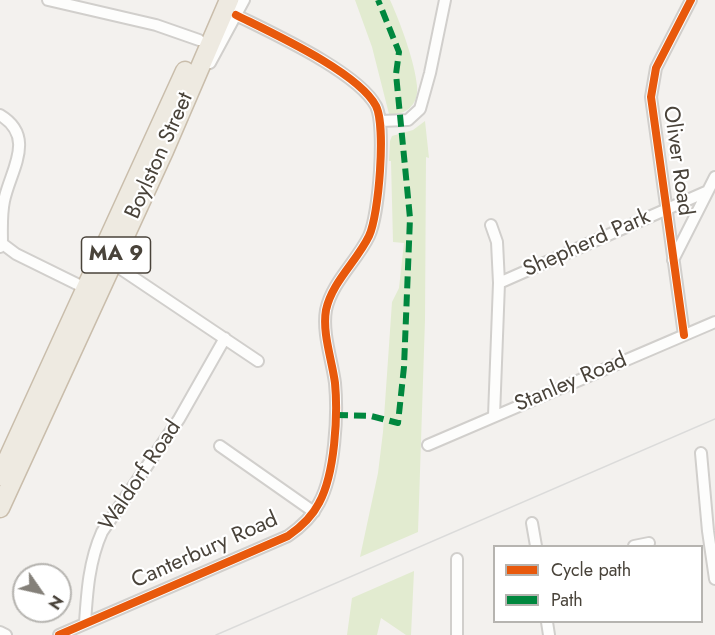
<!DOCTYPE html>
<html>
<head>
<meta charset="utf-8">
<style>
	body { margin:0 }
	#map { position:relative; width:715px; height:635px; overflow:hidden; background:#f3f1ee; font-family:Jost,sans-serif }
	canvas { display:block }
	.legend { position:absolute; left:493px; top:545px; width:210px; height:78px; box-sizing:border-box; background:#fff; border:2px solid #b6b4b0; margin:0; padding:8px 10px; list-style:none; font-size:18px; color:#49433a }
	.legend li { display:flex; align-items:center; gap:12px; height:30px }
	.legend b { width:30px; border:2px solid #b6b4b0 }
	.north { position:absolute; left:12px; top:563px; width:60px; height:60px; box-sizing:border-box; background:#fff; border:2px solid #b6b4b0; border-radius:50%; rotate:124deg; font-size:16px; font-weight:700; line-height:24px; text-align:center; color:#49433a }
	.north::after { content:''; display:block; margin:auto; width:21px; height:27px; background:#848079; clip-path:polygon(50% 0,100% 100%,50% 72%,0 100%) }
</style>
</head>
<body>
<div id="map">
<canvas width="715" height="635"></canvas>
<ul class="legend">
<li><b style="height:8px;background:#e8590c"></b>Cycle path</li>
<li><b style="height:8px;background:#00873e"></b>Path</li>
</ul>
<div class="north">N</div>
</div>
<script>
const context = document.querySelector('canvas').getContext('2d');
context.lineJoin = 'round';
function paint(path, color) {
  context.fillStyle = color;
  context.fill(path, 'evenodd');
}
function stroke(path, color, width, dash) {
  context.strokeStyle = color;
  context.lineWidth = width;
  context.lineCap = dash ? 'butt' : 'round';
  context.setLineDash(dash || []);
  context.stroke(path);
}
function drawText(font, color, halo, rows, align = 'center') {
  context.font = font + ' Jost,sans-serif';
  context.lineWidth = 4.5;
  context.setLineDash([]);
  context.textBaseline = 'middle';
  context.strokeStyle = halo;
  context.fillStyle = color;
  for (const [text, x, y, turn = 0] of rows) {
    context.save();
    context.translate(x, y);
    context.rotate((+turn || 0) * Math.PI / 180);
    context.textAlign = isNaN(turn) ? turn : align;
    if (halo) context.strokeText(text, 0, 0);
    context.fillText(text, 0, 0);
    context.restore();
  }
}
paint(new Path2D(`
	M355 0H390C400 22 415 62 417 86 419 104 406 116 389 114L372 47Z
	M425 121 429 158 426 157 425 320 418 532 360 557 378 473 383 432 392 302 399 288 404 243 393 242 391 161H389L390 141 392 136 413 130Z
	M414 571 411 635H406L381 618 377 635H347L352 598Z`), '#e2ebd0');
const minor = new Path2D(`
	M48 0 156 25 199 40
	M210 63 244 0
	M0 115C37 137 10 171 4 201 1 215 2 230 2 244L0 247
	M380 121 408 120 420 109 430 73 445 0
	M491 225 497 242 499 283 494 416
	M0 242 16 254 85 288
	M673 260 715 177
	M112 263 258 361
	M499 283 708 191
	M684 335 651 97 656 68 691 0
	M428 445 715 322
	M220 446 314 512
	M701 453 708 531 715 579
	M532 523 536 546
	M634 546 649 543
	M457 559V635
	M547 622 549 635
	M85 623C87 592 89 561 102 532L179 419 225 338
	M0 632 6 635
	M59 635 288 536C301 527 312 517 319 503 335 474 338 415 335 383 332 360 322 333 326 310 332 282 357 261 369 236 379 215 386 126 376 106 358 72 272 33 236 15`);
const trunk = new Path2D(`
	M0 476 185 71
	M0 508 164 151 229 0`);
stroke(minor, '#d1cfcc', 14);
stroke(trunk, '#c9bdab', 21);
stroke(minor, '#fdfdfc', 10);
stroke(trunk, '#eeeae1', 18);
stroke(new Path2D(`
	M216 635 715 419`), '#dbdbda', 1.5);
stroke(new Path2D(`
	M336 415 371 416 398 423 404 367 410 218 396 74 399 52 378 0`), '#00873e', 6, [12, 6]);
stroke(new Path2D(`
	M684 335 651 97 656 68 691 0
	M59 635 288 536C301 527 312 517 319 503 335 474 338 415 335 383 332 360 322 333 326 310 332 282 357 261 369 236 379 215 386 126 376 106 358 72 272 33 236 15`), '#e8590c', 8);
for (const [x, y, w] of [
	[116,255,69]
]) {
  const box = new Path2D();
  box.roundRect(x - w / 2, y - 18, w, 36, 4.5);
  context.fillStyle = '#fff';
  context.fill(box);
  stroke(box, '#49433a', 1.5);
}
drawText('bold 21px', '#49433a', null, [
	["MA 9",116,255]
]);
drawText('22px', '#49433a', '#fff', [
	["Boylston Street",160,156,-66],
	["Oliver Road",677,161,82],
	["Shepherd Park",587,244,-24],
	["Stanley Road",571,383,-23],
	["Waldorf Road",141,476,-56],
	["Canterbury Road",205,551,-24]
]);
</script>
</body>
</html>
